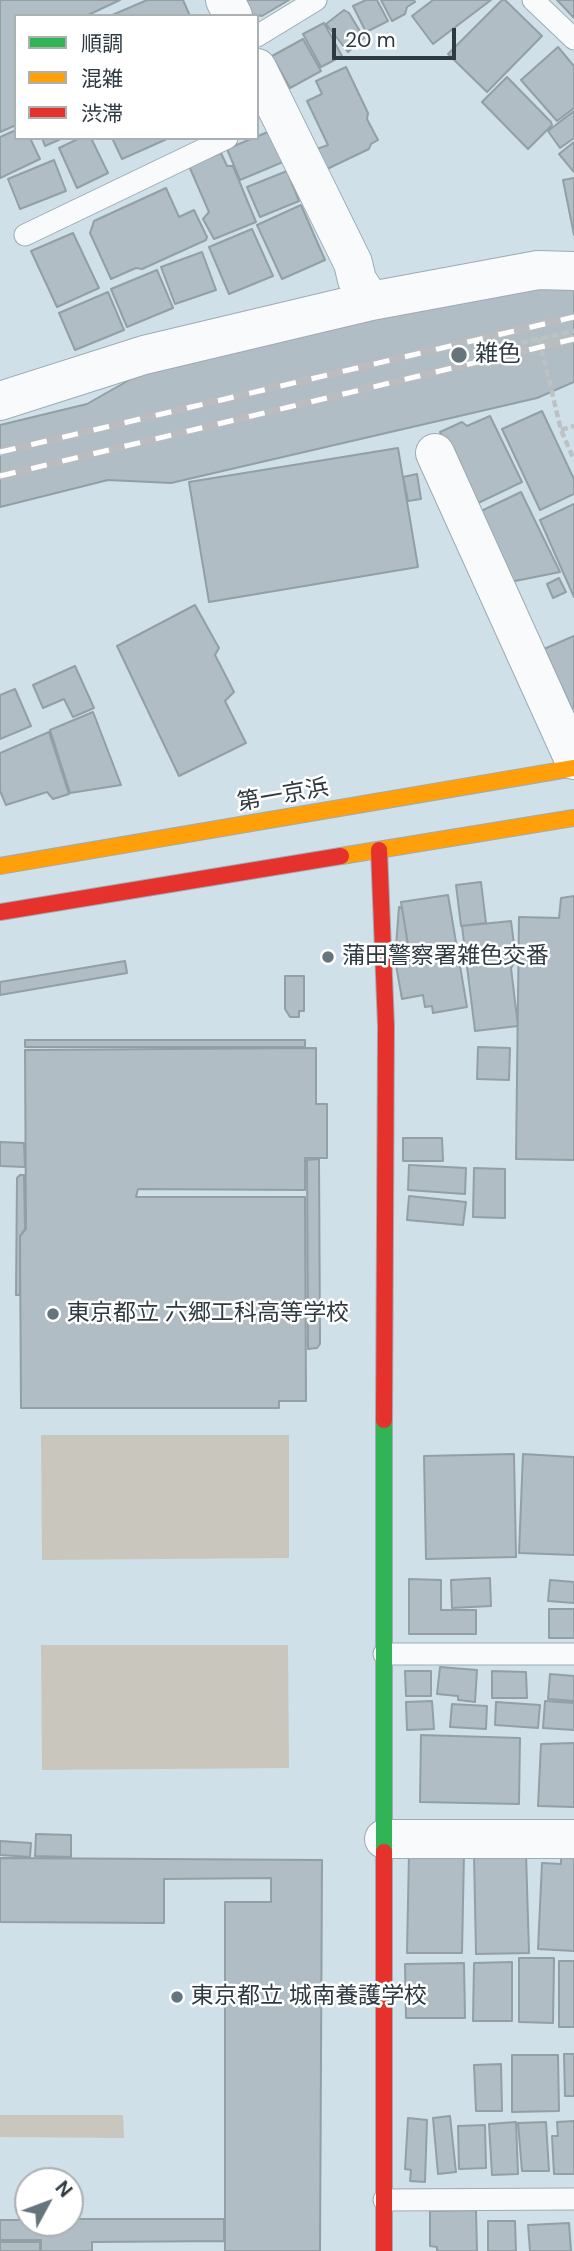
<!DOCTYPE html>
<html>
<head>
<meta charset="utf-8">
<style>
	body { margin:0 }
	#map { position:relative; width:574px; height:2251px; overflow:hidden; background:#cfe0e9; font-family:"DM Sans","Noto Sans JP",sans-serif }
	canvas { display:block }
	.legend { position:absolute; left:14px; top:14px; width:245px; height:126px; box-sizing:border-box; background:#fff; border:2px solid #abb0b3; margin:0; padding:9px 12px; list-style:none; font-size:21px; color:#2e3a41 }
	.legend li { display:flex; align-items:center; gap:14px; height:35px }
	.legend b { width:35px; border:2px solid #abb0b3 }
	.north { position:absolute; left:14px; top:2167px; width:70px; height:70px; box-sizing:border-box; background:#fff; border:2px solid #abb0b3; border-radius:50%; rotate:49deg; font-size:19px; font-weight:700; line-height:28px; text-align:center; color:#2e3a41 }
	.north::after { content:''; display:block; margin:auto; width:24px; height:32px; background:#66747c; clip-path:polygon(50% 0,100% 100%,50% 72%,0 100%) }
	.scale { position:absolute; left:332px; top:28px; width:124px; height:32px; box-sizing:border-box; border:4px solid #2e3a41; border-top:0; padding-left:9px; font-size:21px; line-height:24px; white-space:nowrap; color:#2e3a41; -webkit-text-stroke:5px #fff; paint-order:stroke }
</style>
</head>
<body>
<div id="map">
<canvas width="574" height="2251"></canvas>
<ul class="legend">
<li><b style="height:9px;background:#30b455"></b>順調</li>
<li><b style="height:9px;background:#ff9f0a"></b>混雑</li>
<li><b style="height:9px;background:#e5322d"></b>渋滞</li>
</ul>
<div class="north">N</div>
<div class="scale">20 m</div>
</div>
<script>
const context = document.querySelector('canvas').getContext('2d');
context.lineJoin = 'round';
function paint(path, color) {
  context.fillStyle = color;
  context.fill(path, 'evenodd');
}
function stroke(path, color, width, dash) {
  context.strokeStyle = color;
  context.lineWidth = width;
  context.lineCap = dash ? 'butt' : 'round';
  context.setLineDash(dash || []);
  context.stroke(path);
}
function drawText(font, color, halo, rows, align = 'center') {
  context.font = font + ' "DM Sans","Noto Sans JP",sans-serif';
  context.lineWidth = 5;
  context.setLineDash([]);
  context.textBaseline = 'middle';
  context.strokeStyle = halo;
  context.fillStyle = color;
  for (const [text, x, y, turn = 0] of rows) {
    context.save();
    context.translate(x, y);
    context.rotate((+turn || 0) * Math.PI / 180);
    context.textAlign = isNaN(turn) ? turn : align;
    if (halo) context.strokeText(text, 0, 0);
    context.fillText(text, 0, 0);
    context.restore();
  }
}
paint(new Path2D(`
	M41 1435H289V1558L42 1560Z
	M41 1645H288L289 1768 42 1770Z
	M0 2115H123L124 2138 0 2137Z`), '#c9c6be');
const building = new Path2D(`
	M0 0H120L86 16H16V125L0 132Z
	M147 0H183L190 16H110Z
	M243 0H289L262 16 250 14Z
	M366 0H377L388 21 366 32 353 6Z
	M381 0H414L415 2 407 7 405 14 392 21Z
	M433 0H491L433 44 412 16Z
	M502 0H505L542 36 487 92 448 54Z
	M557 0H574V18Z
	M344 10 349 13 364 38 348 52 326 24Z
	M324 23 342 56 321 67 303 34Z
	M303 39 321 71 290 88 272 56Z
	M558 47 574 66V108L557 121 521 80Z
	M346 67 368 113 367 119 378 140 371 144 369 149 327 169 317 149 328 145 307 101 322 94 316 81Z
	M507 77 551 122 552 125 528 149 482 102Z
	M574 111V138L560 148 548 131Z
	M16 130V138H30L40 159 0 178V137Z
	M270 131 283 162 240 180 227 149Z
	M42 138H63L45 146Z
	M80 138H91L108 173 77 188 59 148Z
	M112 138H166L167 139 122 159Z
	M574 142V172L559 154Z
	M221 153 227 166H233L256 222 214 239 203 219 209 212 189 166Z
	M54 160 66 191 20 209 8 179Z
	M287 171 299 201 260 217 247 187Z
	M574 178V235L563 180Z
	M166 188 179 217 194 210 207 237 206 240 142 269 136 268 111 279 90 233 94 221Z
	M301 205 325 260 282 279 257 225Z
	M252 229 273 276 229 294 209 247Z
	M73 233 99 288 57 307 31 251Z
	M202 252 216 290 175 304 161 267Z
	M157 270 173 308 127 327 111 289Z
	M574 283V382L537 398 171 483 108 480 0 507V425L87 404 145 371 512 287Z
	M108 292 124 330 75 350 59 313Z
	M542 411 574 479V494L540 510 502 429Z
	M490 416 522 482 474 505 440 432 462 422 467 426Z
	M398 448 418 567 209 602 189 482Z
	M417 474 421 499 408 501 403 477Z
	M521 492 560 572 510 582 477 513Z
	M574 504V597L540 520Z
	M559 578 566 592 553 598 547 584Z
	M195 605 219 648 215 655 234 692 225 701 246 743 179 776 117 646Z
	M574 636V708L572 709 544 649Z
	M75 666 94 708 73 717 64 699 43 708 33 685Z
	M15 689 31 726 0 739V695Z
	M93 712 121 785 70 793 50 730Z
	M49 732 69 794 53 799 47 792 6 805 0 791V753Z
	M481 882 486 923 461 926 456 885Z
	M448 895 467 1007 433 1013 432 1006 425 1007 423 995 402 999 395 959 410 957 401 902Z
	M574 896V1160L516 1159 519 917 559 918 561 898Z
	M399 907 402 908 410 957 395 959Z
	M511 921 516 960 511 968 518 1026 475 1031 462 926Z
	M125 961 127 973 0 995V982Z
	M285 976H304V1011H299V1017H290L285 1009Z
	M25 1040H305V1047H25Z
	M478 1047 510 1048 509 1080 477 1079Z
	M316 1048V1104H327V1158H305V1190L138 1189 136 1197H305L306 1401H279V1408H21L20 1236 26 1229 25 1050Z
	M403 1138H442L443 1161H403Z
	M0 1142 24 1143 25 1167 0 1166Z
	M319 1159 320 1344 317 1348 308 1349 307 1160Z
	M409 1165 466 1168 465 1194 408 1190Z
	M474 1168 505 1169V1218L473 1217Z
	M20 1175H24L25 1229 20 1236V1295H16L17 1178Z
	M409 1196 466 1202 463 1225 407 1220Z
	M514 1454 516 1557 426 1559 424 1456Z
	M523 1454 574 1457V1555L519 1553Z
	M490 1578 491 1606 452 1608 451 1580Z
	M409 1579 441 1580V1610H476V1634H409Z
	M550 1580 574 1582V1603L548 1601Z
	M549 1609H574V1638H549Z
	M440 1667 477 1670 475 1702 458 1700V1696L437 1694Z
	M405 1671H431V1696H406Z
	M492 1671 526 1672 527 1698H492Z
	M550 1674 574 1676V1701L548 1699Z
	M432 1701 434 1729 407 1730 406 1702Z
	M545 1701 574 1703V1730L543 1728Z
	M496 1702 540 1705 538 1728 495 1725Z
	M452 1704 487 1706 486 1729 450 1727Z
	M421 1735 520 1738 519 1804 420 1802Z
	M574 1743V1807L538 1806 541 1744Z
	M36 1834 71 1835V1857L35 1856Z
	M0 1841 31 1843 30 1857 0 1855Z
	M561 1850 574 1851V1951L538 1949 542 1863 561 1864Z
	M409 1852 464 1853 462 1953H407Z
	M526 1853 529 1953 476 1954 474 1854Z
	M0 1858 322 1860 320 2251H225V1902H271V1878L164 1879V1923L0 1922Z
	M519 1958H554L553 2023 519 2022Z
	M559 1961H574V2027H559Z
	M512 1962V2021H473L474 1963Z
	M464 1963 465 2018H406L405 1964Z
	M564 2054H574V2096H565Z
	M512 2055H558L559 2111 512 2112Z
	M501 2064 502 2111H476L474 2065Z
	M450 2116 456 2172 438 2174 433 2118Z
	M408 2118 427 2120 425 2182 410 2181 411 2170 405 2169Z
	M574 2121V2174H554L552 2136H558L557 2122Z
	M516 2122 518 2174 492 2175 489 2124Z
	M546 2122 549 2171H522L518 2123Z
	M485 2125 486 2168 459 2169 458 2126Z
	M476 2210 477 2251H437V2247L430 2246V2211Z
	M70 2219H224V2241L92 2242V2251H41V2240H0V2220H28V2223H70Z
	M488 2221H515L516 2251H488Z
	M569 2223 571 2251H530L528 2225Z
	M0 2242H40V2251H0Z`);
paint(building, '#b0bdc4');
stroke(building, '#929fa5', 2);
const lane = new Path2D(`
	M533 0 574 39
	M257 36 316 0
	M25 235 227 138
	M384 1654H574
	M384 2200 574 2199`);
const street = new Path2D(`
	M225 0 233 16
	M257 68 353 263 357 280 371 301
	M0 401 144 355 371 301 538 270 574 271
	M435 453 574 760
	M384 1839H574`);
const fast = new Path2D(`
	M384 1420V1852`);
const slow = new Path2D(`
	M341 856 574 818
	M0 866 574 768`);
const jam = new Path2D(`
	M379 850 386 1026 384 1420
	M0 912 341 856
	M384 1852V2251`);
stroke(lane, '#9eabb2', 23);
stroke(street, '#9eabb2', 40);
stroke(fast, '#9eabb2', 18);
stroke(slow, '#9eabb2', 18);
stroke(jam, '#9eabb2', 18);
stroke(new Path2D(`
	M539 339 561 430 574 460
	M521 343 574 331
	M561 430 574 426`), '#bcc2c4', 4.5, [7, 3.5]);
stroke(lane, '#f8fafc', 21);
stroke(street, '#f8fafc', 38);
stroke(fast, '#30b455', 16);
stroke(slow, '#ff9f0a', 16);
stroke(jam, '#e5322d', 16);
const rail = new Path2D(`
	M0 452 574 317
	M0 476 574 339`);
stroke(rail, '#b9bdbf', 8);
stroke(rail, '#fff', 5, [16]);
for (const [x, y, r, color] of [
	[459,355,9,"#66747c"],
	[328,957,7,"#66747c"],
	[53,1314,7,"#66747c"],
	[177,1997,7,"#66747c"]
]) {
  const dot = new Path2D();
  dot.arc(x, y, r, 0, 2 * Math.PI);
  context.fillStyle = color;
  context.fill(dot);
  stroke(dot, '#fff', 2.5);
}
drawText('23px', '#2e3a41', '#fff', [
	["雑色",475,355],
	["蒲田警察署雑色交番",342,957],
	["東京都立 六郷工科高等学校",67,1314],
	["東京都立 城南養護学校",191,1997]
], 'left');
drawText('23px', '#2e3a41', '#fff', [
	["第一京浜",283,796,-10]
]);
</script>
</body>
</html>
